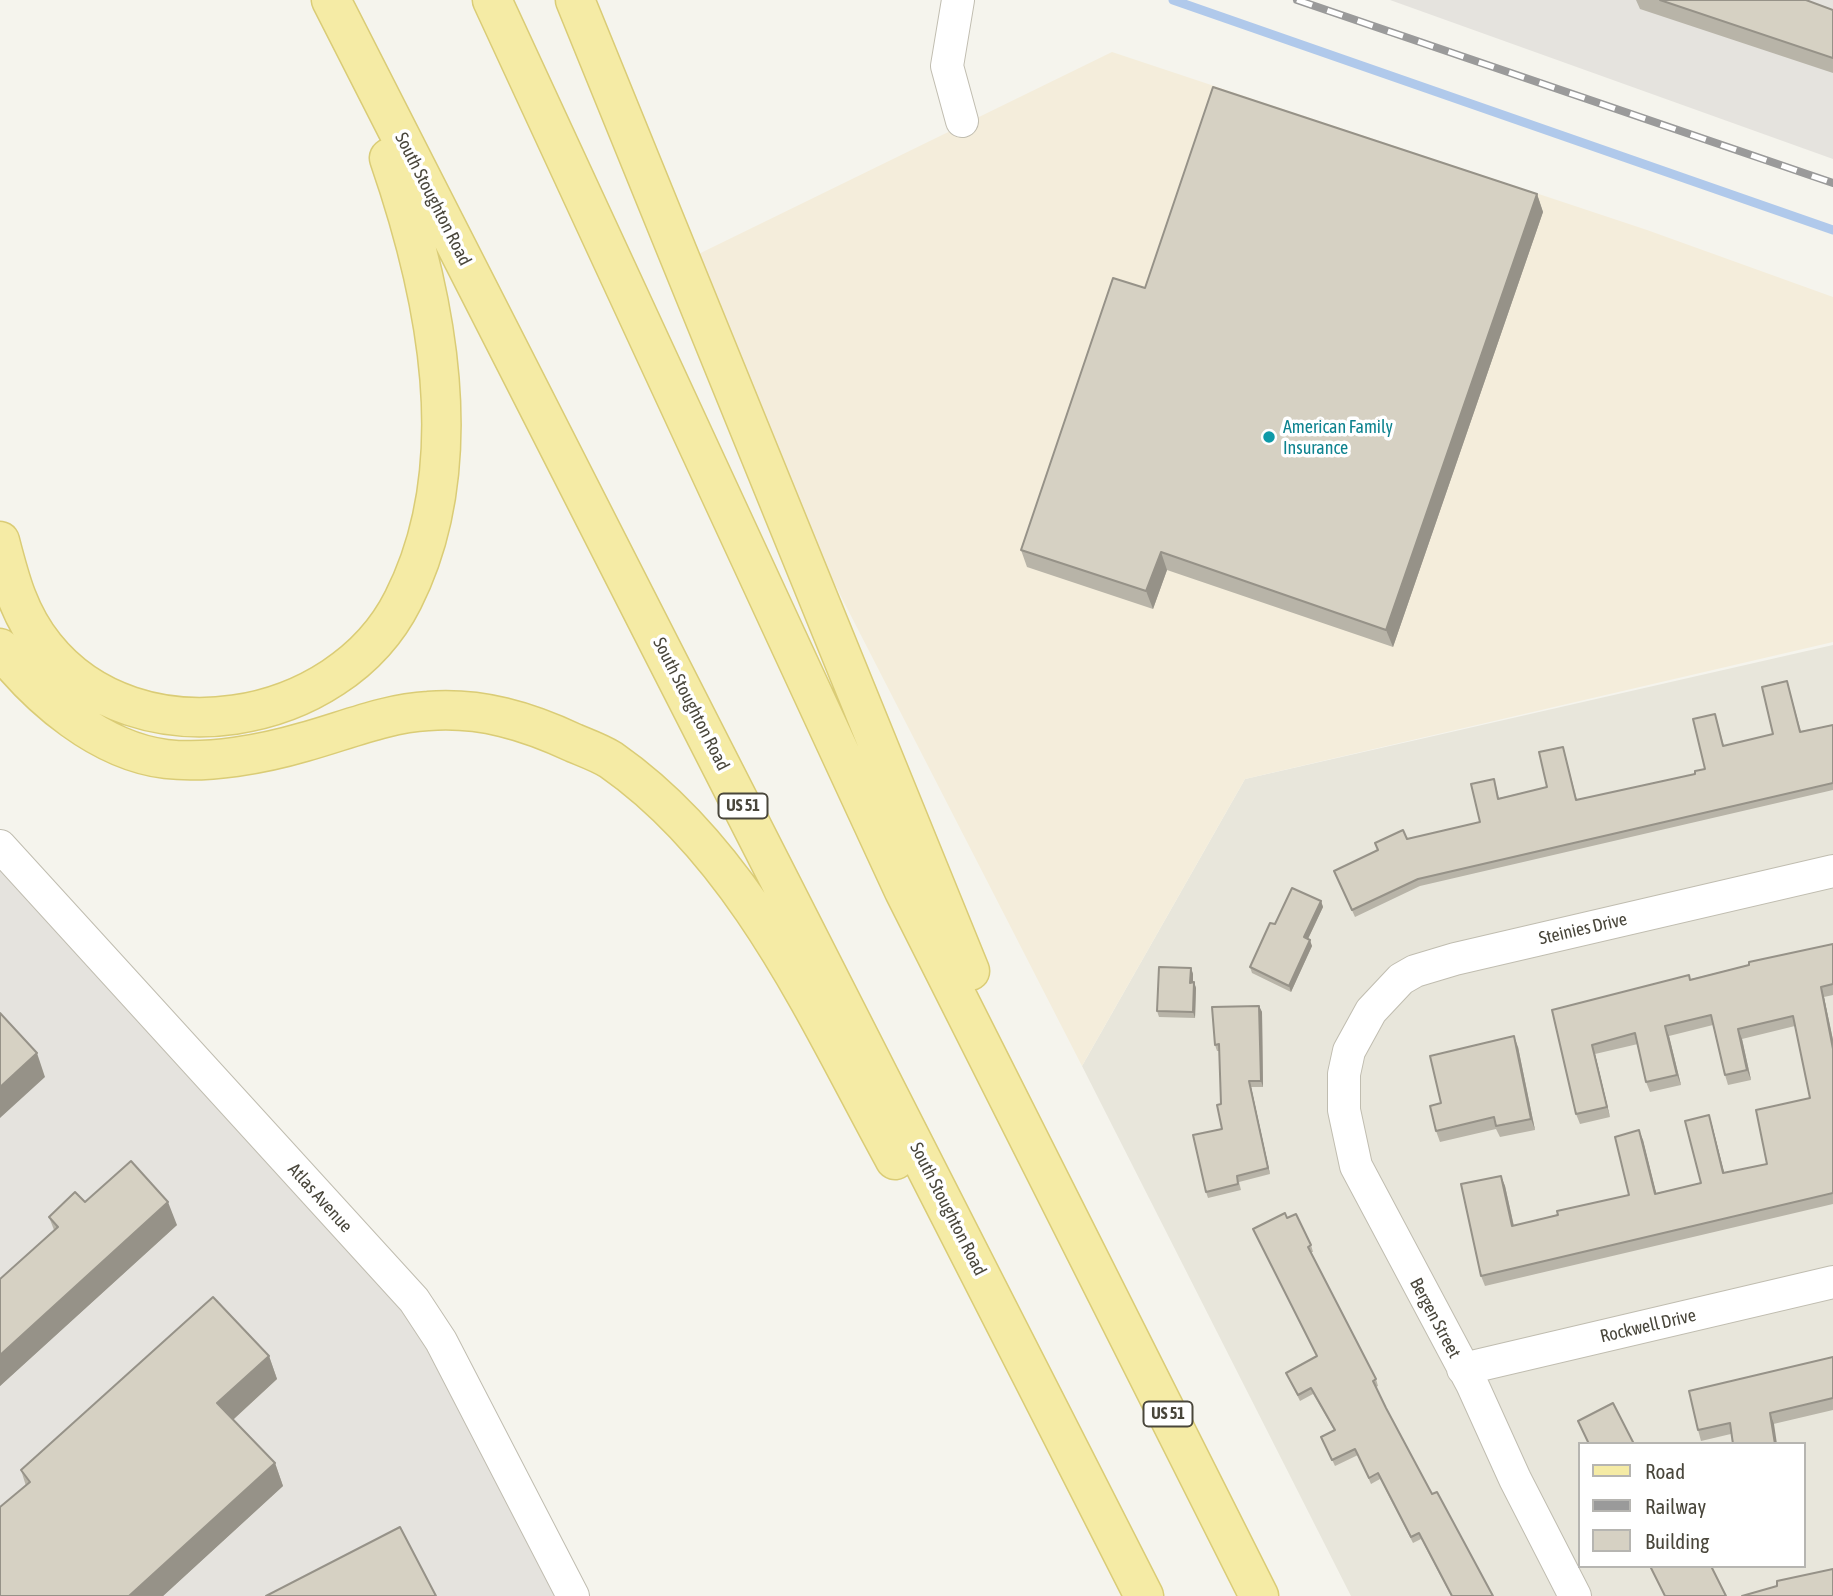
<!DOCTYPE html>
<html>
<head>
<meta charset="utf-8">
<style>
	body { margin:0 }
	#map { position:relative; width:1833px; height:1596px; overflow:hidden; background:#f5f4ed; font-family:"Asap Condensed",sans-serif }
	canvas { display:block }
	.legend { position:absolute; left:1578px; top:1442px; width:228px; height:126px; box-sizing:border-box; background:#fff; border:2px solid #b6b5b1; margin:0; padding:9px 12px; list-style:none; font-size:21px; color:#49463b }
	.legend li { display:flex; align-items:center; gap:14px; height:35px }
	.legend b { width:35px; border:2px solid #b6b5b1 }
</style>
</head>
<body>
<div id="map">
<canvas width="1833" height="1596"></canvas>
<ul class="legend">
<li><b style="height:9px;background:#f5eba5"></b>Road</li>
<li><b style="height:9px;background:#9a9a9a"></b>Railway</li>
<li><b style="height:19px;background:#d6d1c3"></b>Building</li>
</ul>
</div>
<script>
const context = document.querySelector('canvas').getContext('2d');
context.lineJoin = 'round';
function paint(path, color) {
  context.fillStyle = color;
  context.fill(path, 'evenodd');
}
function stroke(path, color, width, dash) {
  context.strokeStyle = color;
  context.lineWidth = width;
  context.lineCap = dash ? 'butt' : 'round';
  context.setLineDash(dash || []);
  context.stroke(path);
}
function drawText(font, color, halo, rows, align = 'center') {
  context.font = font + ' "Asap Condensed",sans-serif';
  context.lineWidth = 7;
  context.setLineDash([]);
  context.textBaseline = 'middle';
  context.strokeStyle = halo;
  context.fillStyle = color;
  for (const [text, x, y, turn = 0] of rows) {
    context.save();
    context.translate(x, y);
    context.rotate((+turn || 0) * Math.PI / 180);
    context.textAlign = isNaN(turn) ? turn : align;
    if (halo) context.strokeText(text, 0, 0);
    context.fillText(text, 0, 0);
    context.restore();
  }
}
paint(new Path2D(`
	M1833 645V1596H1351L1082 1066 1245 779ZM1579 1444H1803V1566H1579Z`), '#e8e6db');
paint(new Path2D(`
	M1112 52 1647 230 1833 297V642L1245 779 1082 1066 672 267Z`), '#f4eddb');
paint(new Path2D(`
	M1390 0H1833V159Z
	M0 846 414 1300 573 1596H0Z`), '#e5e3de');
stroke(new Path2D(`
	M1173 0 1833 230`), '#b0c9eb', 9);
const minor = new Path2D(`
	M958 0 947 66 962 121
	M0 846 414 1300 441 1341 573 1596
	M1463 1369 1833 1282
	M1575 1596 1515 1479 1472 1384 1356 1166 1344 1110V1074L1349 1051 1371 1011 1401 979 1415 971 1455 959 1833 871`);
const major = new Path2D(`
	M331 0 1144 1596
	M492 0 904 891 1259 1596
	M575 0 970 971
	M0 541C10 580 19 615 45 647 137 762 339 728 403 600 472 464 436 294 389 158
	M0 648C39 698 100 751 166 759 209 764 263 754 304 742 344 731 387 713 428 711 481 707 527 721 574 743 586 748 600 753 611 760 747 855 818 1020 895 1160`);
stroke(minor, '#c0bdb0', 34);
stroke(major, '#dacc76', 41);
stroke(minor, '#fff', 32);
stroke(major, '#f5eba5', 38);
const rail = new Path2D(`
	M1297 0 1833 183`);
stroke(rail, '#9a9a9a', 8);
stroke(rail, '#fff', 5, [16]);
paint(new Path2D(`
	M1636 0H1806L1833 10V73L1640 9Z
	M1537 194 1543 212 1393 647 1167 570 1153 609 1027 567 1021 550 1145 288Z
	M1787 681 1801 731 1833 725V790L1420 886 1355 917 1334 871 1407 839 1480 822 1496 786 1499 798 1547 787 1563 747 1577 800 1695 774 1705 769 1717 720 1724 746 1773 734Z
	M1321 901 1323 907 1308 939 1312 946 1291 992 1252 973 1250 967 1275 924Z
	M1833 944V995L1824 997 1833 1040V1204L1485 1286 1481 1276 1501 1176 1505 1186 1514 1226 1629 1195 1643 1140 1656 1193 1701 1183 1709 1115 1712 1125 1724 1173 1767 1164 1810 1098 1795 1026 1742 1039 1751 1080 1728 1085 1725 1075 1713 1025 1669 1036 1681 1085 1650 1092 1646 1082 1638 1044 1595 1054 1610 1117 1580 1124 1576 1114 1552 1010 1691 979Z
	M1191 968 1193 974V982H1194L1196 988 1195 1018 1159 1017 1157 1011Z
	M1259 1006 1262 1012 1263 1087H1251L1270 1174 1239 1182 1241 1190 1208 1198 1206 1192 1222 1129 1220 1051H1217L1215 1045Z
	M1518 1047 1535 1130 1500 1137 1496 1129 1440 1142 1436 1131 1441 1103Z
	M85 1202 177 1225 0 1386V1279L54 1230 49 1217Z
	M1287 1218 1311 1245 1313 1252H1311L1376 1379 1378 1386 1376 1387 1386 1408 1432 1494 1493 1596H1451L1421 1539 1413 1543 1380 1479 1371 1484 1358 1455 1335 1466 1321 1437 1334 1430 1313 1394 1300 1401 1286 1373 1317 1356 1253 1229Z
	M269 1356 277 1379 233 1420 275 1463 283 1486 163 1596H0L26 1486 21 1470Z
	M1833 1357V1410L1701 1441 1698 1430Z`), '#b8b4a8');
paint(new Path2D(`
	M1537 194 1543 212 1393 647 1386 630Z
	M1161 552 1167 570 1153 609 1146 591Z
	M1321 901 1323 907 1306 943 1304 937Z
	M1310 940 1312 946 1291 992 1289 986Z
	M1191 968 1193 974V989L1190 983Z
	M1194 982 1196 988 1195 1018 1193 1012Z
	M1821 987 1824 997 1833 1040V1049Z
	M1259 1006 1262 1012 1263 1087 1261 1081Z
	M1665 1026 1669 1036 1681 1085 1677 1075Z
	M1738 1029 1742 1039 1751 1080 1747 1070Z
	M1514 1036 1518 1047 1535 1130 1531 1119Z
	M1592 1045 1595 1054 1610 1117 1607 1107Z
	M37 1053 45 1077 0 1118V1087Z
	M1249 1081 1251 1087 1270 1174 1268 1168Z
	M1709 1115 1712 1125 1727 1183 1723 1173Z
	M1639 1130 1643 1140 1659 1204 1655 1194Z
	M1501 1176 1505 1186 1516 1236 1512 1226Z
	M168 1202 177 1225 0 1386V1355Z
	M269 1356 277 1379 225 1427 217 1403Z
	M1770 1413 1774 1424 1777 1444H1775Z
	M275 1463 283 1486 163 1596H129Z`), '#969288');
const building = new Path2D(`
	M1660 0H1806L1833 10V58Z
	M1213 87 1537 194 1386 630 1161 552 1146 591 1021 550 1113 278 1145 288Z
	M1787 681 1800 732 1833 725V783L1418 879 1352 910 1334 871 1378 850 1375 843 1403 830 1407 839 1480 822 1471 784 1494 779 1498 799 1547 787 1539 752 1563 747 1576 800 1695 774V771L1705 769 1693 719 1715 714 1723 746 1773 734 1762 687Z
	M1292 888 1321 901 1304 937 1310 940 1289 986 1250 967 1270 923 1275 924Z
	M1833 944V984L1821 987 1833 1049V1193L1481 1276 1461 1184 1501 1176 1512 1226 1558 1215 1557 1211 1629 1195 1615 1137 1639 1130 1655 1194 1701 1183 1685 1121 1709 1115 1723 1173 1767 1164 1756 1110 1810 1098 1793 1016 1738 1029 1747 1070 1725 1075 1711 1015 1665 1026 1677 1075 1646 1082 1635 1033 1592 1045 1607 1107 1576 1114 1552 1010 1689 975 1690 980 1749 965V962Z
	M1159 967 1191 968 1190 983 1194 982 1193 1012 1157 1011Z
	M1259 1006 1261 1081H1249L1268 1168 1237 1176 1238 1184 1206 1192 1193 1135 1222 1129 1217 1105 1221 1104 1219 1044 1215 1045 1212 1007Z
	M0 1013 37 1053 0 1087Z
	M1514 1036 1531 1119 1496 1126 1494 1117 1436 1131 1430 1106 1441 1103 1430 1056Z
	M131 1161 168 1202 0 1355V1279L58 1227 49 1217 75 1192 85 1202Z
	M1285 1213 1287 1218 1296 1214 1311 1245 1308 1247 1376 1379 1373 1381 1386 1408 1432 1494 1437 1492 1493 1596H1452L1419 1533 1411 1537 1378 1473 1369 1478 1355 1449 1332 1460 1321 1437 1335 1430 1311 1388 1298 1395 1286 1373 1317 1356 1253 1229Z
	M213 1297 269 1356 217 1403 275 1463 129 1596H0V1507L30 1482 21 1470Z
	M1833 1357V1398L1770 1413 1775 1444H1733L1730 1423 1698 1430 1689 1391Z
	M1613 1403 1634 1444H1589L1578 1421Z
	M400 1527 436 1596H266Z
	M1650 1566H1711L1726 1596H1665Z
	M1833 1569V1596H1742L1777 1586V1581Z`);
paint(building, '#d6d1c3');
stroke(building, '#969288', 2);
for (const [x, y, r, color] of [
	[1269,437,7,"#0f9aa8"]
]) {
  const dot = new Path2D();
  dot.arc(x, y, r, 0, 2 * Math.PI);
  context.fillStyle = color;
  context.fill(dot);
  stroke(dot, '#fff', 2.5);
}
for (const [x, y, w] of [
	[743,806,49],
	[1168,1414,49]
]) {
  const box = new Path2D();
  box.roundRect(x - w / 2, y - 12.5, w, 25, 5);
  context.fillStyle = '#fff';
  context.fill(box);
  stroke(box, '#49463b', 2);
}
drawText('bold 16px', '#49463b', null, [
	["US 51",743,806],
	["US 51",1168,1414]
]);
drawText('18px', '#49463b', '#fff', [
	["South Stoughton Road",433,199,63],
	["South Stoughton Road",691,704,63],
	["Steinies Drive",1583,929,-13],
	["Atlas Avenue",320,1198,48],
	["South Stoughton Road",948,1209,63],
	["Bergen Street",1435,1318,62],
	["Rockwell Drive",1648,1326,-13]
]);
drawText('18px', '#0d838f', '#fff', [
	["American Family",1283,427],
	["Insurance",1283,448]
], 'left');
</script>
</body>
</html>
